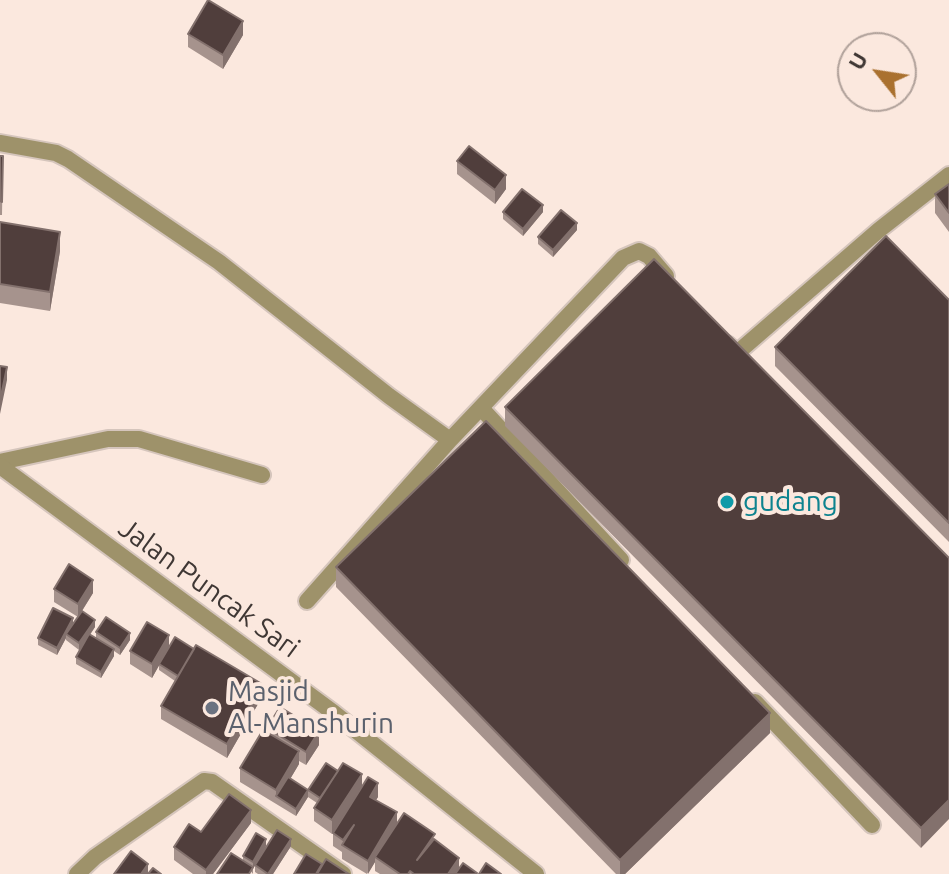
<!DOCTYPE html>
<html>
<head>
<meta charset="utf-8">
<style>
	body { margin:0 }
	#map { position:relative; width:949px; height:874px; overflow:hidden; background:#fbe8de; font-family:Ubuntu,sans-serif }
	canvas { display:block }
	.north { position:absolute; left:837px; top:32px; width:80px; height:80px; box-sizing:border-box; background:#fbe8de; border:2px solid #b0a19a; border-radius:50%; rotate:300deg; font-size:22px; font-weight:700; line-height:32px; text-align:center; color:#3f3734 }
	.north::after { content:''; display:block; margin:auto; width:28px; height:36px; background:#aa712f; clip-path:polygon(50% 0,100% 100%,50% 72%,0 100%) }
</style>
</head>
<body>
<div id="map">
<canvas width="949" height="874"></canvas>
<div class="north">U</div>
</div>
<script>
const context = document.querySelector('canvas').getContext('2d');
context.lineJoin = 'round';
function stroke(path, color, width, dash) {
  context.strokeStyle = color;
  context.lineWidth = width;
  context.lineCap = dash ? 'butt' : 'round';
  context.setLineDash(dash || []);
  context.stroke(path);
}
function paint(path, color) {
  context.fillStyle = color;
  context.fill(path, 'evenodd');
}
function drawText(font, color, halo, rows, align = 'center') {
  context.font = font + ' Ubuntu,sans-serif';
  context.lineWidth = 8;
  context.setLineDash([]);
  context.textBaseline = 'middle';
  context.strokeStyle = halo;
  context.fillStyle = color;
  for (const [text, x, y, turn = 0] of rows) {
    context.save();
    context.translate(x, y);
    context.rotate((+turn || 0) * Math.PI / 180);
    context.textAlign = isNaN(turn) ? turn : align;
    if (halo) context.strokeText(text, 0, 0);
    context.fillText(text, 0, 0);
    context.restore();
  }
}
const service = new Path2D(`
	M0 143 56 153 68 159 219 262 389 396 450 440 623 258 639 251 649 256 666 276
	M727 344 737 353 879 230 949 175
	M481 408 621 560
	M0 462 108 439H139L262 475
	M307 601 450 440
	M755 702 872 825`);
const minor = new Path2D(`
	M0 466 334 713 536 874
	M77 874 95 857 204 781 212 782 343 874`);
stroke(service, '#d5c5bc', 20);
stroke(minor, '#d5c5bc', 20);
stroke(service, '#9e926a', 16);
stroke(minor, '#9e926a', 16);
paint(new Path2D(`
	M188 34 243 35 223 69 188 47Z
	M0 156H3L2 215H0Z
	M457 161 506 189 495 204 457 174Z
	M949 184V232L935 213V194Z
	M503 212H543L523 236 503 219Z
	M0 222 60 251 50 311 0 303Z
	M577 230 553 257 538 244V237Z
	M949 300V542L775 366V347Z
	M505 407 949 558 921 848 505 426Z
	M336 567 770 733 625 874H616L336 587Z
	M54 589 93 593 79 616 95 627 90 635 96 638V632L130 640 120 655 114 651V656L101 678 76 664V657L79 650 66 640V638L57 655 38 645V638L73 625 78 617 54 602Z
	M169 648 262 697 227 758 161 719V706L175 681 159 670V665L152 678 130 664V651Z
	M267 728 319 745 306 765 299 761V764L290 779 308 790 362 787 378 797 376 800 397 825 435 840 459 868 477 874H380L375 871V862L367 874 342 859V852L333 846V833L345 813 332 834 314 821V808L317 803 308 797 296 816 240 782V768L267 732Z
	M251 823 213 874H193L174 860V847L201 832Z
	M266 846H291L273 874H258L255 872V866L253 868V874L243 861V856Z`), '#a6938d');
paint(new Path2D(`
	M243 21V35L223 69V55Z
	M506 175V189L495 204V190Z
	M543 205V212L523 236V229Z
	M577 223V230L553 257V250Z
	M60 232V251L50 311V292Z
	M7 367V380L0 414V401Z
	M93 580V593L78 617V604Z
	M73 618V625L66 634V638L57 655V648Z
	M95 620V627L79 650V643Z
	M130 633V640L120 655V648Z
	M169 635V648L152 678V664Z
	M114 649V656L101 678V672Z
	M262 684V697L227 758V744Z
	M770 713V733L625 874H620V860Z
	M319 731V745L306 765V752Z
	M299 751V764L279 798 276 796V790Z
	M362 774V788L332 834V820Z
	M378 783V797L370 810V797Z
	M308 790V797L296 816V809Z
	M949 800V819L921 848V828Z
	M251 810V823L213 874H206V870Z
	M397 812V826L375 857V862L368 874V861Z
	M266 839V846L253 869V862Z
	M291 839V846L273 874H269Z
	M459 858V871L457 874H448Z
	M148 864V874H141Z`), '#83716d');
const building = new Path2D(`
	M208 0 243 21 223 55 188 34Z
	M469 146 506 175 495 190 457 161Z
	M0 156H3L2 202 0 201Z
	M949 184V213L935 194Z
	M522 189 543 205 523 229 503 212Z
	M561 210 577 223 553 250 538 237Z
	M0 222 60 232 50 292 0 284Z
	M886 236 949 300V523L775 347Z
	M654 259 949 558V800L921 828 505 407Z
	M0 366 7 367 0 401Z
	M486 421 770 713 620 860 336 567Z
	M69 564 93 580 78 604 54 589Z
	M53 608 73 618 57 648 38 638Z
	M82 611 95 620 79 643 66 634Z
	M106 617 130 633 120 648 96 632Z
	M147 622 169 635 152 664 130 651Z
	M89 634 114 649 101 672 76 657Z
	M175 637 194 649 178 676 159 664Z
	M196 645 262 684 227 744 161 706Z
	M280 707 319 731 306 752 267 728Z
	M263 730 299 751 276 790 240 768Z
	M326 763 338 771 320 798 308 790 296 809 276 796 288 777 308 790Z
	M343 763 362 774 332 820 314 808Z
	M368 777 378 783 370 797 397 812 368 861 342 845 354 825 343 840 333 833Z
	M229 794 251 810 206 870 174 847 189 824 201 832Z
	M404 813 435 834 417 860 434 839 459 858 448 874H414L410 871 408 874H400L375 857Z
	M277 830 291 839 268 874 255 865Z
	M256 833 266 839 253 862 243 856Z
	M131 851 148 864 141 874H114Z
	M231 853 253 867 249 874H217Z
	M306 854 322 864 316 874H294Z
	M326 859 349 874H317Z
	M463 863 477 873 476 874H455Z
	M486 863 501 874H479Z
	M153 868 161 874H148Z`);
paint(building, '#503e3c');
stroke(building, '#83716d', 2);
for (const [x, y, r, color] of [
	[727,502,8,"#0f9aa8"],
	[212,708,8,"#6b7280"]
]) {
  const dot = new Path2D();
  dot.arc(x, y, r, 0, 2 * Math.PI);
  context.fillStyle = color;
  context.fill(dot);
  stroke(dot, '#fbe8de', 3);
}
drawText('28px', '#0d838f', '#fbe8de', [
	["gudang",743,502]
], 'left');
drawText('28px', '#3f3734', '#fbe8de', [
	["Jalan Puncak Sari",209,588,36]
]);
drawText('28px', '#5b616d', '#fbe8de', [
	["Masjid",228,692],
	["Al-Manshurin",228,724]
], 'left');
</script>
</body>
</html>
